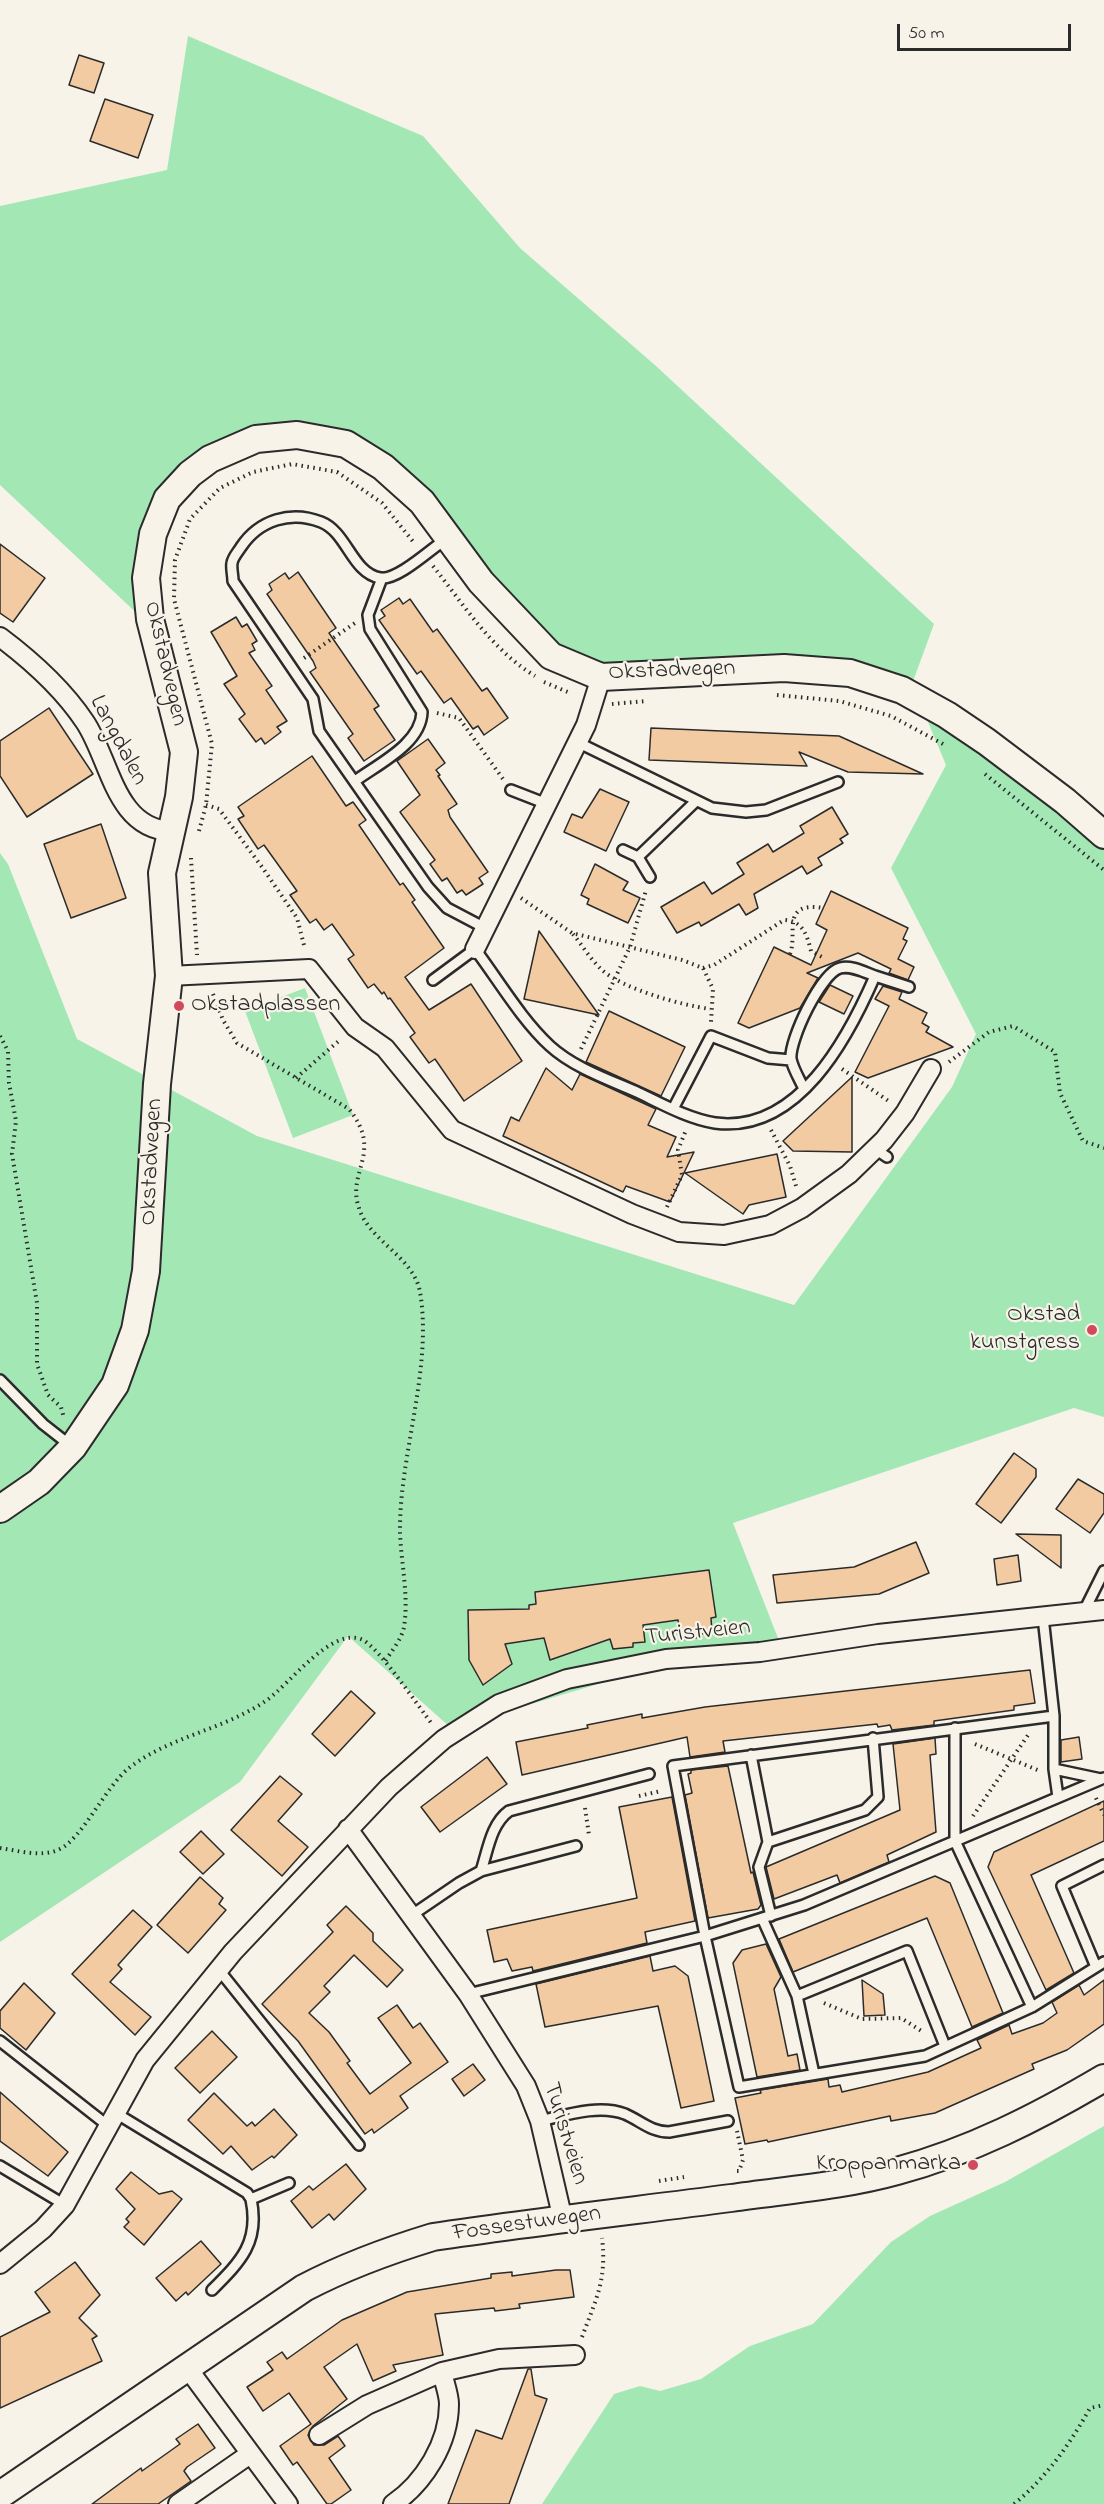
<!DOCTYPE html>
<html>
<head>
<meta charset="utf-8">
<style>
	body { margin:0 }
	#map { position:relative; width:1104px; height:2504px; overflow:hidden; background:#f7f3e8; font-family:"Indie Flower",sans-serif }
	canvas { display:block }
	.scale { position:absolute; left:897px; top:24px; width:174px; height:27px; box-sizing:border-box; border:3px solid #2b2b2b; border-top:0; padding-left:8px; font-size:18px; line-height:21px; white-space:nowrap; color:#2b2b2b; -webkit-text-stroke:4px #f7f3e8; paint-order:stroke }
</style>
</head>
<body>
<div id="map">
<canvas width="1104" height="2504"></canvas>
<div class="scale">50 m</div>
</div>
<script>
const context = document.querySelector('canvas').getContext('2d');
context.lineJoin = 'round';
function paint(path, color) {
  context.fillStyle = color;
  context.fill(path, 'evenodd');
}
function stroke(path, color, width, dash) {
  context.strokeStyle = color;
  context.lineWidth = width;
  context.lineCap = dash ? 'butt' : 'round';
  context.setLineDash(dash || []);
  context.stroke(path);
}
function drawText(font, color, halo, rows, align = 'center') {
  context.font = font + ' "Indie Flower",sans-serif';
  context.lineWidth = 4.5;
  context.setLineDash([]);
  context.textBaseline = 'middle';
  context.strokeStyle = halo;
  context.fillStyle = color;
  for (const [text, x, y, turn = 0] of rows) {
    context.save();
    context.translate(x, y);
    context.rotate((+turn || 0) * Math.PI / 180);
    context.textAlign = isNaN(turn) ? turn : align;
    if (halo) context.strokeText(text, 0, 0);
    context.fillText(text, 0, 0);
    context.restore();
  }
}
paint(new Path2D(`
	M188 36 423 136 520 248 656 366 934 624 912 684 1104 841V1417L1074 1408 733 1523 785 1656 635 1673 451 1728 348 1636 240 1782 0 1942V853L8 864 77 1039 257 1136 794 1305 952 1087 976 1034 891 868 946 765 912 684 761 667 610 682 536 636 358 442 211 455 168 510 144 620 0 485V206L167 170Z
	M305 988 353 1115 293 1138 245 1011Z
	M1104 2126V2504H542L614 2394 640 2386 660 2391 701 2379 750 2346 813 2324 891 2242 930 2216 1005 2182Z`), '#a3e8b4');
const building = new Path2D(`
	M79 55 104 63 94 93 69 85Z
	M105 99 153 115 138 158 90 141Z
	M0 544 45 578 13 622 0 613Z
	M298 572 336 628 329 633 379 706 374 709 395 740 364 761 348 738 353 734 310 672 316 668 313 661 267 594 272 590 269 584 285 573 289 579Z
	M399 598 403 604 410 599 433 632 437 629 482 691 487 688 508 718 484 735 478 726 473 729 451 698 444 703 421 671 417 674 379 620 385 616 381 610Z
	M236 617 242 627 247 624 257 641 252 644 255 650 249 653 272 686 266 690 287 721 277 727 281 732 265 744 261 738 256 742 239 719 245 714 224 684 237 676 211 632Z
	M49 708 93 774 27 817 0 776V741Z
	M651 728 839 736 923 774 848 772 799 752 807 766 649 760Z
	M428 739 445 763 436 770 440 775 438 776 457 804 448 810 450 817 488 872 479 878 483 884 466 895 462 890 457 893 447 878 442 881 430 864 435 860 400 812 420 795 397 761Z
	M312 756 346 806 353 802 366 820 359 825 400 885 403 883 415 900 412 902 444 948 405 977 429 1010 471 984 522 1061 464 1101 435 1059 429 1063 410 1037 415 1033 390 998 388 999 384 992 382 994 374 984 368 988 348 959 354 955 332 924 324 930 316 919 310 923 290 895 297 891 264 845 258 849 238 819 244 816 238 807Z
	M600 789 629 802 606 851 564 832 572 814 582 818Z
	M832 807 848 834 840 839 843 843 818 858 822 865 807 874 802 866 754 894 758 908 746 915 739 904 701 926 699 922 677 933 661 907 704 882 712 894 744 874 737 863 768 844 773 852 804 833 800 826Z
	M101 824 126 898 71 918 44 844Z
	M595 864 628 882 623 890 640 898 628 923 587 904 589 899 581 895Z
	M831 891 908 928 903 939 907 941 898 959 914 967 908 980 889 973 891 969 858 953 807 973 818 978 800 1008 749 1028 738 1023 774 947 811 965 827 930 816 924Z
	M539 931 599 1015 524 999Z
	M830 985 853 996 844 1014 819 1002Z
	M883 986 902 992 899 999 927 1013 922 1023 929 1027 926 1032 953 1047 868 1078 855 1072 889 1006 875 999Z
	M609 1011 685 1047 661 1096 586 1062Z
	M546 1068 572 1090 580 1074 656 1109 648 1125 676 1137 667 1157 694 1152 670 1202 626 1186 623 1192 503 1136 511 1117 519 1121Z
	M852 1077V1152L793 1151 783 1141Z
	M777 1154 786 1197 749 1205 743 1214 685 1173Z
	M1014 1453 1036 1469V1477L1001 1523 976 1504Z
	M1078 1479 1104 1494V1513L1090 1533 1056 1509Z
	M1016 1534 1061 1535V1568Z
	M916 1542 929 1573 879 1594 777 1603 773 1575 854 1567Z
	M1018 1555 1021 1581 997 1585 994 1559Z
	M709 1570 716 1617 711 1618 712 1632 701 1634V1637L681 1640 678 1620 643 1625 645 1642 633 1643V1647L613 1649 610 1639 550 1660 544 1638 505 1644 512 1664 483 1685 469 1660 468 1610 529 1609V1605L536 1604 535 1592Z
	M1030 1670 1035 1703 1014 1706V1710L934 1721V1725L892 1730 890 1725 878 1727 877 1724 723 1741 725 1752 690 1757 687 1737 522 1775 516 1742 588 1728 587 1725 642 1714V1718L705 1707Z
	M351 1691 375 1713 335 1756 312 1734Z
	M1079 1737 1082 1759 1061 1762V1740Z
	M935 1738 936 1754 930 1755 936 1832 887 1855 889 1862 840 1883 837 1875 774 1899 766 1867 900 1810 893 1744Z
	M487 1757 507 1784 440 1832 421 1807Z
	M728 1766 751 1873 753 1872 761 1905 758 1909 708 1918 685 1795 692 1793 688 1774 691 1773V1770Z
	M280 1776 302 1794 278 1821 308 1847 282 1876 231 1830Z
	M672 1797 695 1921 645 1932 647 1943 533 1971 532 1967 512 1971 507 1959 494 1962 487 1930 637 1898 619 1807Z
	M1104 1801V1841L1031 1875 1074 1973 1046 1990 988 1867 994 1852Z
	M201 1831 224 1854 203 1874 180 1852Z
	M935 1876 950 1883 1003 2013 972 2027 927 1918 793 1972 779 1939Z
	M200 1877 223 1898 219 1904 226 1910 188 1953 157 1925Z
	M346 1906 373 1933V1941L403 1970 387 1987 354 1955 324 1986 330 1992 309 2013 329 2032 350 2061 347 2063 370 2094 411 2063 378 2018 397 2005 413 2028 420 2023 448 2062 400 2096 408 2108 374 2133 372 2129 365 2134 298 2041 262 2004 333 1932 327 1925Z
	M133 1910 152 1927 118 1965 122 1969 110 1982 151 2017 135 2035 72 1974Z
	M766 1944 781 1977 774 1989 788 2056 797 2054 800 2070 757 2077 733 1963 742 1950Z
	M650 1956 653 1971 675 1966 688 1976 714 2101 681 2108 658 2006 545 2027 536 1984Z
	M862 1980 883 1994 885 2015 864 2016Z
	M1104 1980V2024L1067 2050 1032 2064 1034 2069 935 2113 891 2121 890 2116 768 2142 767 2140 745 2144 735 2098 761 2093 760 2090 828 2079 829 2087 840 2085 842 2092 928 2072 981 2048 977 2040 1009 2025 1012 2034 1043 2023 1057 2013 1052 2002 1079 1985 1084 1995Z
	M24 1983 55 2013 26 2050 0 2028V2011Z
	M212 2031 237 2057 200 2093 175 2068Z
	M473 2064 485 2080 464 2096 452 2079Z
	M0 2092 68 2152 48 2176 0 2141Z
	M214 2093 247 2126 252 2122 255 2126 274 2109 297 2135 274 2158 272 2156 252 2170 231 2146 223 2154 188 2120Z
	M346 2164 366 2189 334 2220 329 2214 312 2228 291 2201 309 2186 313 2190Z
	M131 2172 159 2194 172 2191 182 2199 144 2245 124 2227 129 2222 126 2219 135 2209 116 2189Z
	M201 2241 221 2264 188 2295 186 2292 176 2301 156 2278Z
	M75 2262 100 2295 79 2318 97 2336 92 2339 102 2361 0 2408V2337L50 2312 35 2292Z
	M556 2270H570L574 2297 519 2304 520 2308 495 2311 494 2308 435 2314 443 2355 393 2365 396 2371 373 2381 357 2344 324 2367 347 2399 313 2426 308 2435 314 2445H324L338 2436 345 2446 329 2458 351 2490 331 2504H327L297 2462 293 2465 280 2446 311 2424 289 2393 263 2411 247 2387 273 2370 267 2362 282 2352 287 2359 342 2320 407 2292 491 2278V2274L512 2272V2276Z
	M528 2369H531L535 2395 547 2399 509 2504H448L476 2430 502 2439Z
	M198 2424 215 2448 187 2467 184 2471 191 2481 158 2504H92L141 2468 142 2471 180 2444 176 2439Z`);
paint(building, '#f2cba2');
stroke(building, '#2b2b2b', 1.5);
const lane = new Path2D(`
	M446 539C431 549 397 581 380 578 352 573 347 532 321 522 291 510 259 520 241 547 238 552 233 557 232 563 231 568 233 575 233 581L313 699 319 731 428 887 447 908 485 928
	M577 742 712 808 746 812 766 810 838 782
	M355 781C378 764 421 744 422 712L370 629 368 615 382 578
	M511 790 547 804
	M623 850 638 857 695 802
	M638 857 650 877
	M875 976 909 987
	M433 980 475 949C499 981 521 1019 550 1046 574 1068 610 1080 639 1093 662 1104 689 1119 715 1123 798 1134 848 1038 875 976 864 972 851 965 840 968 821 973 789 1040 791 1059 793 1069 800 1080 804 1089
	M673 1109 711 1036 768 1058 791 1060
	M875 1149 887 1157
	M0 1380 43 1424 71 1446
	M1083 1613 1104 1571
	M1043 1617 1054 1716V1769L1101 1779
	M1054 1716 673 1766 705 1936 739 2087 925 2056 1032 2007 1104 1962
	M955 1728V1841L1032 2007
	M751 1755 768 1842 865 1810 878 1797 873 1738
	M1054 1769 1058 1797
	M768 1842 759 1867 771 1916
	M481 1871C488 1850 491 1824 509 1811L649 1774
	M412 1915 459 1883 481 1871 576 1846
	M762 1918 797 1996
	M1096 1967 1062 1886 1104 1865
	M219 1970 359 2145
	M468 1994 705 1936 804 1905 1104 1778
	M0 2041 107 2125
	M814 2074 797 1996 907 1951 945 2046
	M114 2112 247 2193 251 2199
	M540 2121C566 2115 599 2104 625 2114 641 2121 651 2132 669 2132L728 2121
	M0 2166 65 2205
	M251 2199 289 2183
	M212 2290C241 2261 260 2242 251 2199`);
const street = new Path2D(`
	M0 637C32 661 63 689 85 722 110 759 115 829 171 831
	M475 949 586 725 601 677
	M169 976 309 969 355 1027 385 1048 452 1130 632 1214 679 1232 724 1235 770 1225 802 1208 849 1174 884 1140 905 1113 931 1069
	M348 1829 468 1994 526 2086 540 2121 563 2220
	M0 2264 43 2229 65 2205 145 2060 233 1952 389 1787 444 1739 499 1704 567 1679 666 1659 760 1652 878 1634 1104 1610
	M186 2366 288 2504
	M319 2435 367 2405 442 2372
	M178 2504 250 2454
	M393 2504C424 2483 449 2443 449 2404 449 2394 444 2382 442 2372L499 2359 575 2355`);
const secondary = new Path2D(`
	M0 1509 39 1482 73 1447 115 1385 135 1330 146 1271 157 1084 169 976 162 873 179 797 184 752 150 619 146 578 153 534 167 499 190 474 210 459 256 439 297 435 346 444 383 467 422 502 481 582 551 656 601 677 784 668 850 673 902 690 947 715 987 742 1065 801 1104 835
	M0 2495 304 2288C346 2266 387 2251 433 2237 532 2222 631 2211 731 2198 786 2190 843 2186 897 2171 971 2151 1038 2117 1104 2078`);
stroke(lane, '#2b2b2b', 14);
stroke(street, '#2b2b2b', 22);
stroke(secondary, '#2b2b2b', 30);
stroke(new Path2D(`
	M433 566C464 605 492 650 535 676
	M304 658 355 623
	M544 682 570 693
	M777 695 839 701 891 716 943 744
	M612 704 647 701
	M437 713 459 718 503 779
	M985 774 1104 870
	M206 805 219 809 262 867 297 918 305 949
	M199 831 206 805 212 744 174 599 175 560 190 519 220 488 253 472 292 464 337 472 382 503 415 544
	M191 858 197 955
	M521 898 572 933 682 960 703 968 713 989 711 1022
	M573 934C582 945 591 960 602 970 623 989 681 1005 710 1009
	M790 954C798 934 780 901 823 908
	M703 968 714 965 784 920C803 921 807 935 811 951L824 958
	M213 994 223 1020 237 1043 349 1109C384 1153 346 1171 359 1208 369 1241 414 1257 420 1292 433 1368 399 1456 400 1532 401 1563 409 1596 404 1627 402 1639 390 1653 384 1663
	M0 1036 8 1051 9 1083 16 1121 12 1154 37 1303V1364L48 1395 61 1407 64 1418
	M581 1049 630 947 646 890
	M949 1062 989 1032 1013 1026 1055 1052 1060 1093 1083 1141 1104 1148
	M842 1069 890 1102
	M296 1078 341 1039
	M771 1130 790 1166 797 1189
	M667 1207 682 1175 678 1150 686 1130
	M975 1744 1040 1771
	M639 1796 661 1791
	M1096 1798 1104 1815
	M585 1808 589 1835
	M973 1816 1028 1735
	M0 1848C19 1851 40 1857 58 1850 82 1840 105 1787 129 1768 170 1736 224 1730 267 1700 289 1685 332 1625 363 1640 380 1649 418 1706 432 1724
	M824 2003 862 2019 901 2018 923 2032
	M737 2171H739L743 2160 737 2131
	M659 2181 684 2177
	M582 2337C596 2299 607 2280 602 2238
	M1014 2504C1046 2478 1070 2444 1090 2408L1104 2405`), '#2b2b2b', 4, [1.5, 4.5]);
stroke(lane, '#f7f3e8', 9);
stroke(street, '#f7f3e8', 18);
stroke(secondary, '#f7f3e8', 26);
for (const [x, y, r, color] of [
	[179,1006,6,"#d1495b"],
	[1092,1330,6,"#d1495b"],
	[973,2165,6,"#d1495b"]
]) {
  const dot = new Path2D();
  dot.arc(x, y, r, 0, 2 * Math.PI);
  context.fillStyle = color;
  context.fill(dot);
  stroke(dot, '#f7f3e8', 2);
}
drawText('24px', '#2b2b2b', '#f7f3e8', [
	["Okstadvegen",164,664,77],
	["Okstadvegen",672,672,-2],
	["Langdalen",117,741,62],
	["Okstadvegen",153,1162,-87],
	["Turistveien",698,1634,-6],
	["Turistveien",564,2134,73],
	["Fossestuvegen",527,2225,-8]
]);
drawText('24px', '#2b2b2b', '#f7f3e8', [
	["Okstadplassen",191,1006,"left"],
	["Okstad",1080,1316],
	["kunstgress",1080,1344],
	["Kroppanmarka",961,2165]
], 'right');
</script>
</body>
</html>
